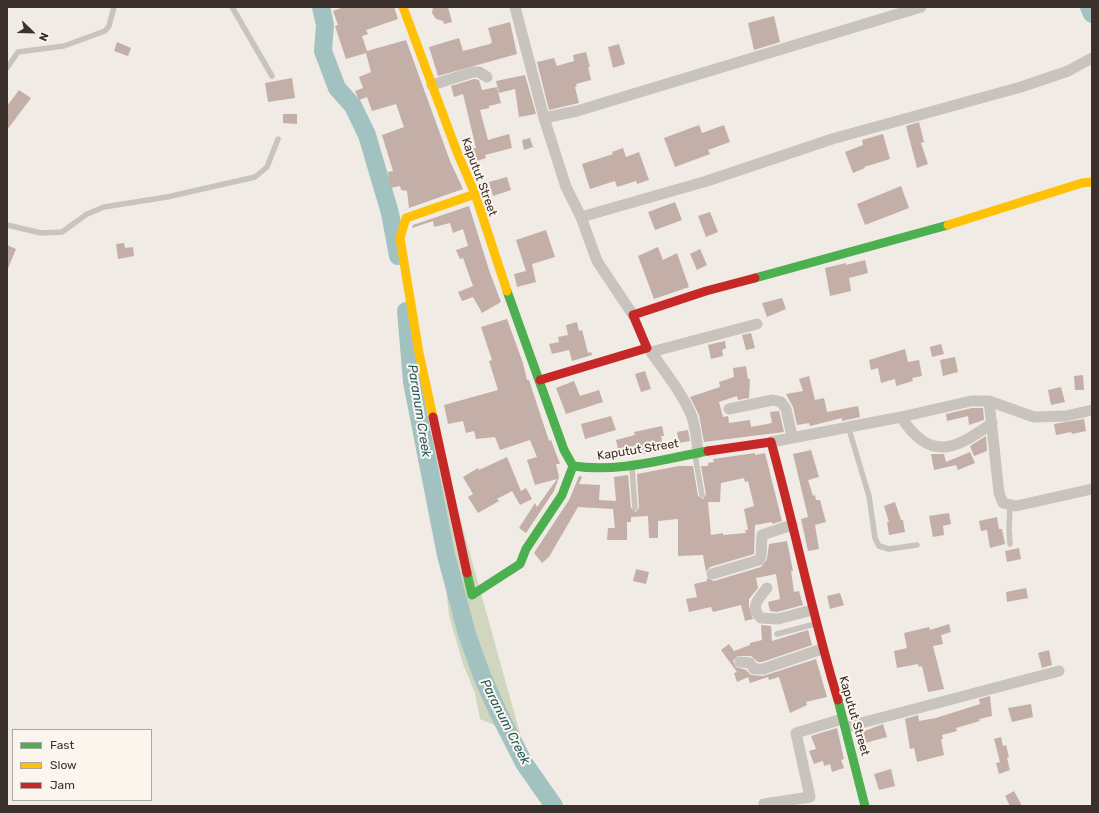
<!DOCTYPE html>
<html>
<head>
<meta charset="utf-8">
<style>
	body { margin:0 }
	#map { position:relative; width:1099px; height:813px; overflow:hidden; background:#f0ebe5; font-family:Rubik,sans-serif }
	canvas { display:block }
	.frame { position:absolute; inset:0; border:8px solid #3b302b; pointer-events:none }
	.legend { position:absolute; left:12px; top:729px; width:140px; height:72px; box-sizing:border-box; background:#fbf5ee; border:1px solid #aea6a0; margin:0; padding:5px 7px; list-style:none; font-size:12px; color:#3b302b }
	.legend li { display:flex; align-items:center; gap:8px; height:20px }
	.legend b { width:20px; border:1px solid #aea6a0 }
	.north { position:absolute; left:12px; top:12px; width:40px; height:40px; -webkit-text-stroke:3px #fbf5ee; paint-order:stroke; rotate:113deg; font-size:11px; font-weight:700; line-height:16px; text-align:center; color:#3b302b }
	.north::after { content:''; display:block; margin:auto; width:14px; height:18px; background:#3b302b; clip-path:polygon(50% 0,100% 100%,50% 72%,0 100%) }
</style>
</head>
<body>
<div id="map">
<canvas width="1099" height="813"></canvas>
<div class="frame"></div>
<ul class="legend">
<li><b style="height:5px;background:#4caf50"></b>Fast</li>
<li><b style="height:5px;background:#ffc107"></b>Slow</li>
<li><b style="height:5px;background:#c62828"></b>Jam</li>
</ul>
<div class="north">N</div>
</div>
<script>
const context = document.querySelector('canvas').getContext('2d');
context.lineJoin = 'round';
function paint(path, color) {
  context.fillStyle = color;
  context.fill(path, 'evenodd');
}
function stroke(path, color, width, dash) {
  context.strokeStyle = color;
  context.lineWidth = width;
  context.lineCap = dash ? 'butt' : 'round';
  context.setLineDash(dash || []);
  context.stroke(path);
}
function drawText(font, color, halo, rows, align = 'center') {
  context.font = font + ' Rubik,sans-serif';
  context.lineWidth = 4;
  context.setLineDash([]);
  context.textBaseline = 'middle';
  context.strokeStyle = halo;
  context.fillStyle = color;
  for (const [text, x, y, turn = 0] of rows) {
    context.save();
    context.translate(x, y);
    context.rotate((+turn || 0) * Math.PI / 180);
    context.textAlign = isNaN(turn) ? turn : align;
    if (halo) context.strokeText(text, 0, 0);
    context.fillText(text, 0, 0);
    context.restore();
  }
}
paint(new Path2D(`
	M436 432 521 737 480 719 475 693 463 664 449 615 446 588 416 449Z`), '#d1d6bf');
stroke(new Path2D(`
	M321 7 325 25 323 51 337 88 353 106 367 135 390 213 398 256
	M1089 7 1092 14
	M406 311 412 382 446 555 467 634 482 676 499 714 524 763 554 806`), '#a1c2c1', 18);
paint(new Path2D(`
	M344 7H394L398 19 366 30 368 34 362 36 367 51 406 40 450 161 463 189 409 208 407 191 401 190 400 186 390 188 388 172 393 171 382 135 404 127 396 104 372 111 367 97 359 100 355 91 363 88 359 77 371 72 366 53 346 59 335 26 338 25 333 11Z
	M433 7H448L452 22 444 24 443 21 436 19 432 13Z
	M774 16 780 42 754 50 748 23Z
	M510 22 517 54 438 76 429 47 459 38 463 51 490 44 492 42 488 28Z
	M117 42 131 48 128 56 114 51Z
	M619 44 625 64 613 68 608 47Z
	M586 52 590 67H588L591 80 576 84 577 86 575 87 579 103 549 110 537 62 554 58 557 66 574 61 573 55Z
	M525 75 536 114 519 117 515 89 499 93 496 81Z
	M292 78 295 98 268 102 265 83Z
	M474 79 479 80 482 90 497 87 501 103 489 106V108L480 110 488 140 509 134 512 148 485 155 486 158 474 162 471 149 476 148 463 94 454 97 451 86Z
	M19 90 31 98 7 130V106Z
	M283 114H297V124L283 123Z
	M919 122 924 142 921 143 928 164 917 168 906 126Z
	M699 125 702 133 724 125 730 142 708 150 710 154 675 167 664 138Z
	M883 134 890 159 864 167 865 168 853 173 845 152 863 145 862 140Z
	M530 138 533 147 524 150 522 140Z
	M623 148 626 157 639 152 649 180 637 184 636 181 617 187 615 181 590 189 582 164 613 154 612 152Z
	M507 177 511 190 493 196 489 182Z
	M901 186 909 208 865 225 857 204Z
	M675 202 682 220 655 230 648 212Z
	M469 206 490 273 501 302 482 313 473 297 462 301 458 292 473 286 463 258 460 259 456 250 468 246 463 229 453 233 450 223 434 227 433 221 412 228 413 225Z
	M710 212 718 232 706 237 698 216Z
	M546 230 555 257 532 264 536 282 517 287 514 274 526 271 516 240Z
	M124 243 125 248 133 247 134 256 118 259 116 244Z
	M7 245 16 249 7 271Z
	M658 247 663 260 677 253 689 287 654 299 638 256Z
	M700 249 707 265 697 270 690 254Z
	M865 260 868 273 849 278 851 291 830 296 825 268 846 263V265Z
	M782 298 786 309 767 317 762 303Z
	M507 319 523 363 527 380H529L549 441 551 440 560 464H556L559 477 554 491 526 533 519 528 535 503 537 507 557 479 535 485 527 460 537 457 530 440 500 450 495 437 476 439 474 431 466 433 463 421 448 424 444 405 498 390 489 361 492 360 481 327Z
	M577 322 579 331 582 330 588 353 591 352 592 355 572 361 569 350 552 354 549 344 559 342 558 337 568 335 566 325Z
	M751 333 755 348 746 350 742 335Z
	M725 341 726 348 722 350 723 356 711 359 708 345Z
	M941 344 944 354 932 357 930 347Z
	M905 349 908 362 919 360 922 376 912 378 913 381 896 386 895 379 881 383 878 368 871 370 869 360Z
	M955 357 958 372 943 376 940 360Z
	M746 366 748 379H750L749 398 738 400 737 396 719 402 723 417 728 416 729 423 750 420 751 427 772 423 770 412 779 411 784 432 704 442 699 415 690 397 720 387 719 382 734 377 733 368Z
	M645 371 651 389 641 392 635 374Z
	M1083 375 1084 390H1075L1074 376Z
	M809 376 815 400 824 398 827 412 858 406 860 417 842 421V418L810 426 809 423 797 425 793 407 786 394 803 391 799 379Z
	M574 381 580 396 599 390 603 402 566 414 556 388Z
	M1061 387 1065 402 1051 405 1048 390Z
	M972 408H983L984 420 969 425 968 416 947 421 946 414Z
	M611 416 616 430 585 439 581 424Z
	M1084 419 1086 431 1072 434 1071 432 1056 435 1054 424Z
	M662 426 664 436H661L664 450 640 455 639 450 619 454 616 440 635 435 634 432Z
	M688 430 690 441 679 443 677 432Z
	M986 436 987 451 974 456 970 446Z
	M811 450 819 477 808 480 813 496 815 495 816 500H820L826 522 815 525 819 549 808 551 801 519 808 517 793 454Z
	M970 452 975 463 958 470 956 465 934 470 931 454H944L946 462Z
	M755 453V455L765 453 782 521 772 524V522L755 525 754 554 710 567 706 572 703 555 678 556V519L658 521V538H649L648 516 631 517V522H627V540H607L608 528H615L613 509 578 507 549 557 542 563 534 553 569 500 579 476 582 477 579 484 600 485 599 500 616 501 614 477 628 475 631 508 636 512 639 508 637 474 679 466H693L698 496 703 499 706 494 701 466H708V463L714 462 713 459ZM744 478 745 482 748 481 754 506 744 509 748 530H745L746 533 723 535V533L711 535 708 502H720L721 483Z
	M507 457 521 491 526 488 532 499 520 505 512 491 497 499 499 501 478 513 468 497 473 494 463 477 478 468 479 470Z
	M895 502 901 520H903L905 532 889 535 887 522H889L884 506Z
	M949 513 951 524 943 526 944 535 933 537 929 516Z
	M997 517 999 529H1002L1005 544 990 548 987 530 981 531 979 521Z
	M787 541 793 571H791L794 592 799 591 803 605 777 612 770 611 768 602 780 599 776 574 756 578 758 588 749 599V606L753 619 745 621 741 605 713 612 711 607 689 612 686 599 697 597 694 584 707 581V578L714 581 761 567 767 559 769 544Z
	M1019 548 1021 559 1007 562 1005 551Z
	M636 569 649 572 646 584 633 581Z
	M1026 588 1028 598 1007 602 1006 592Z
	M840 593 844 605 830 609 827 596Z
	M949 624 951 632 941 635 943 644 933 646 944 689 928 692 922 666 919 667 918 664 897 668 894 651 907 648 904 633 929 627 930 630Z
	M761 625 771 626 772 641 808 630 812 645 762 662H758L751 656H738L733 661 736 667 746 670 751 675 763 676 816 659 827 697 806 702 807 705 790 713 779 677 769 680 768 677 750 683 748 677 737 682 734 673 737 672 721 650 729 644 734 651 750 645V643L762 640Z
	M1049 650 1052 665 1042 668 1038 653Z
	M990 696 992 716 979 719 980 721 956 728 957 731 942 735 943 739H941L944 755 917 762 914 748 910 749 905 719 918 715 919 721 936 718 980 704 979 699Z
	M1031 704 1033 717 1012 722 1008 708Z
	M883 724 887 737 865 743 862 732Z
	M837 728 844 759 841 760 844 768 832 772 830 764 824 766 823 761 814 764 809 751 816 749 811 736Z
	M1001 737 1003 746 1006 745 1009 757 1007 758 1010 770 999 774 996 763 1000 762 994 739Z
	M891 769 895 786 879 790 874 774Z
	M1014 791 1022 806H1010L1005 796Z`), '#c3afa7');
stroke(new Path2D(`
	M232 7 272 76
	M7 68 18 52 64 46 105 31 109 26 114 7
	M7 225 41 233 62 232 87 214 104 207 167 197 255 177 267 167 278 139
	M848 426 869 496 875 538 879 546 889 549 917 545
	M695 455 702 495
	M632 468 635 508
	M1010 506 1009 529 1010 544
	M777 634 815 624`), '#c9c3be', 5.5);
stroke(new Path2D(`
	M515 7 544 118 566 187 581 217 597 261 633 315
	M432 85 473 72H479L487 77
	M544 118 577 111 921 7
	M581 217 707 181 832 139 1021 87 1068 71 1092 58
	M989 401 999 493 1003 503 1016 506 1092 489
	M729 409 773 400 781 402 786 409 792 436
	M901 417C930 462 955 450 992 423
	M771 442 901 417 971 401H989L1034 417 1066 416 1092 410
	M698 453C697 441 696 429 692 417 683 394 665 372 651 352L757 324
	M712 574 759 560 761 556 762 535 792 525
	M767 588C759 598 749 607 761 618L778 619 812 610
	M740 662 750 663 754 669H763L822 649
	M846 727 1059 671
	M764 806V804L810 797 796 733 842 719`), '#c9c3be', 11);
stroke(new Path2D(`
	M755 278 948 225
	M507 291 564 450 573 466C619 473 663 459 708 451
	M467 573 472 595 520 564 526 549 562 495 573 466
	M838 700 865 806`), '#4caf50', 9);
stroke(new Path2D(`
	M403 7 457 152 475 194 507 291
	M948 225 1082 183 1092 182
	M433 417 419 353 400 238 406 218 475 194`), '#ffc107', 9);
stroke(new Path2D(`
	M540 380 647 348 633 315 706 291 755 278
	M433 417 467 573
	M708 451 771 442C795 528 812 615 838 700`), '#c62828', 9);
drawText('12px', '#3b302b', '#fbf5ee', [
	["Kaputut Street",479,177,70],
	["Kaputut Street",638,450,-9],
	["Kaputut Street",854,716,74]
]);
drawText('italic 13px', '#1f5a5e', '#fbf5ee', [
	["Paranum Creek",419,411,81],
	["Paranum Creek",505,722,63]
]);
</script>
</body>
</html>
